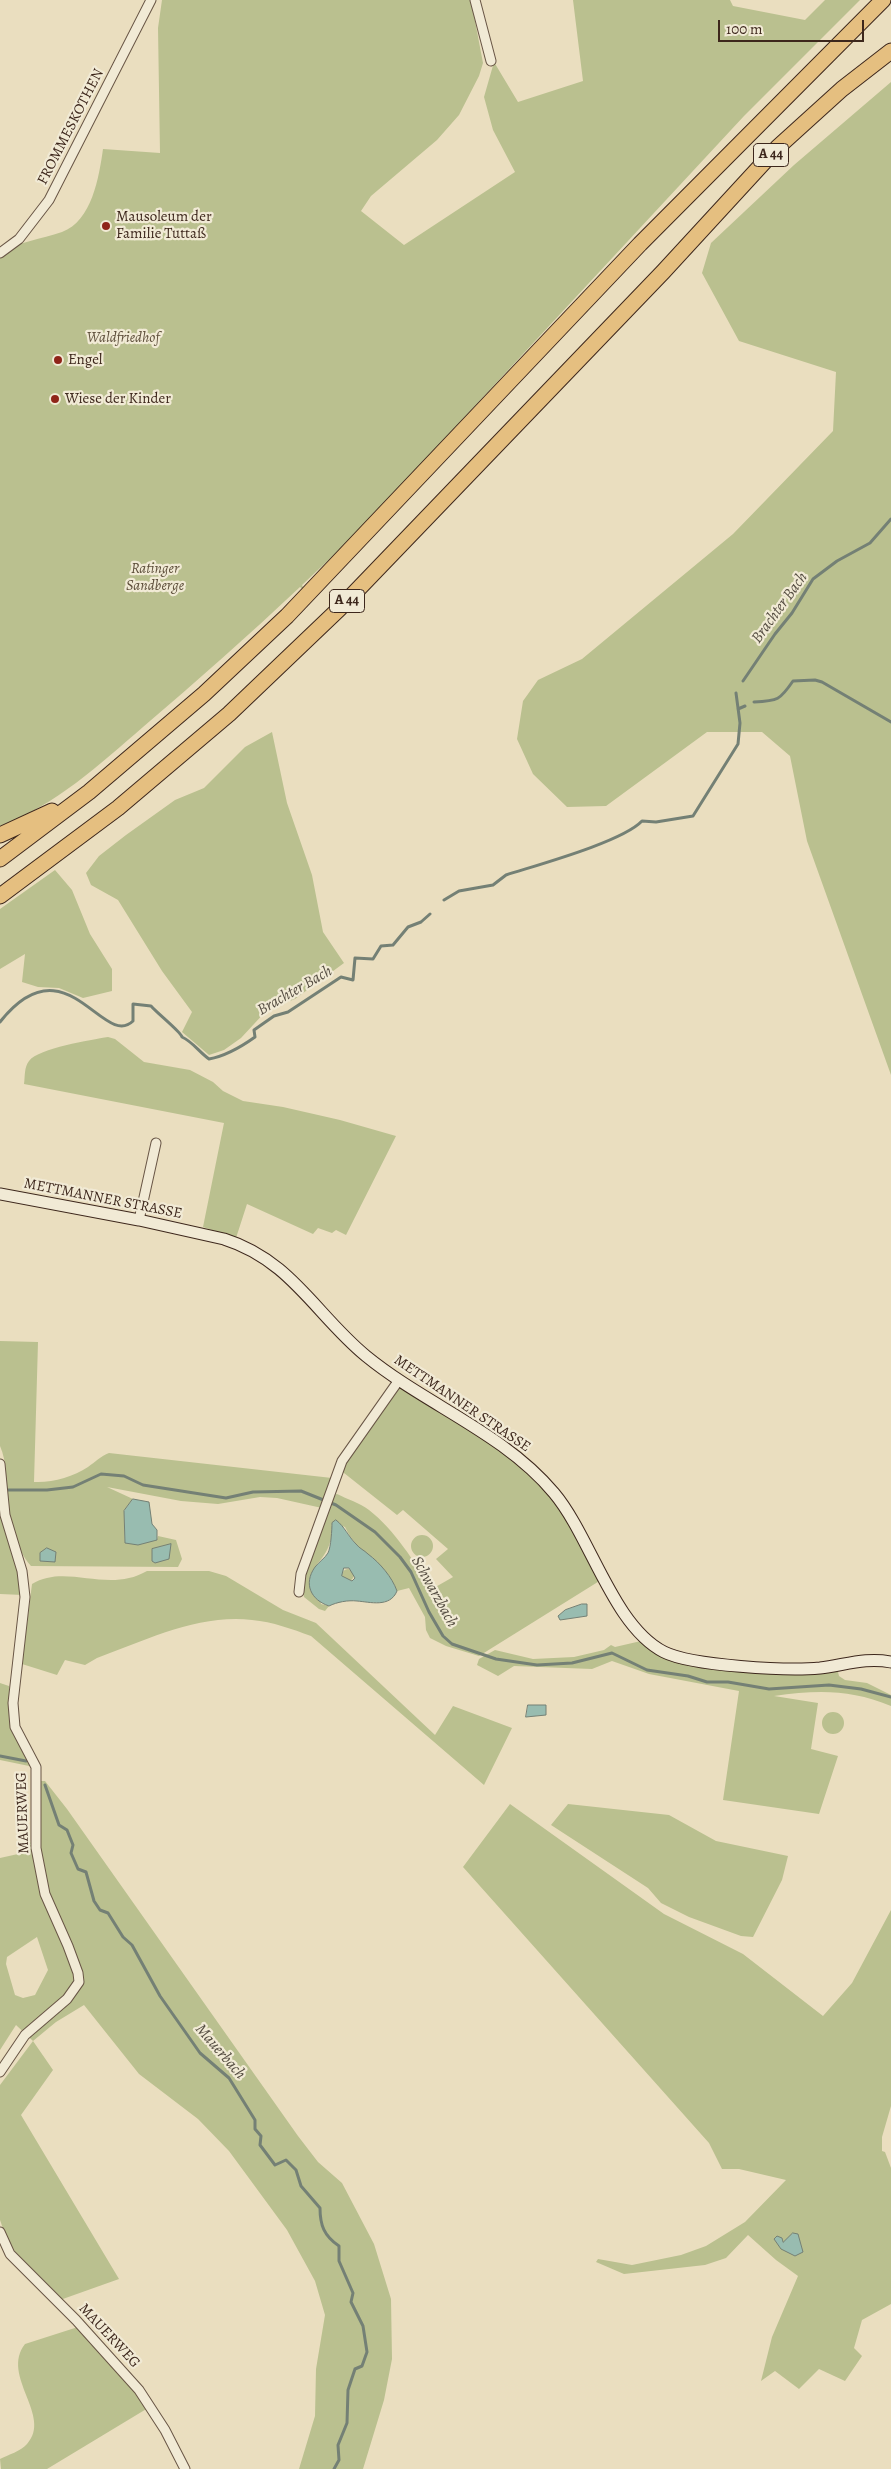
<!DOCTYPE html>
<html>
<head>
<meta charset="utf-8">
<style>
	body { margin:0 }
	#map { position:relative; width:891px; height:2469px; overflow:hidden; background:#eadebf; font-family:Alegreya,serif }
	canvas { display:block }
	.scale { position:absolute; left:718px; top:20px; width:146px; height:22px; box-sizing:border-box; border:2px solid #3d271c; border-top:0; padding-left:6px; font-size:15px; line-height:18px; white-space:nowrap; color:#3d271c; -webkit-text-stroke:4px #f1ead5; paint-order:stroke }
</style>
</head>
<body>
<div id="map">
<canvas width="891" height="2469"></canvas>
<div class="scale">100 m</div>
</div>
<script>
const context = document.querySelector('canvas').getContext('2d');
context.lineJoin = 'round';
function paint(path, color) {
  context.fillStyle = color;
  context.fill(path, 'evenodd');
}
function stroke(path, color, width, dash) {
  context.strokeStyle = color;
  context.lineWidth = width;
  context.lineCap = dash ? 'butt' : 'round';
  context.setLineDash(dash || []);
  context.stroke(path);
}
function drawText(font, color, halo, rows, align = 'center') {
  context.font = font + ' Alegreya,serif';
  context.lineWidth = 4.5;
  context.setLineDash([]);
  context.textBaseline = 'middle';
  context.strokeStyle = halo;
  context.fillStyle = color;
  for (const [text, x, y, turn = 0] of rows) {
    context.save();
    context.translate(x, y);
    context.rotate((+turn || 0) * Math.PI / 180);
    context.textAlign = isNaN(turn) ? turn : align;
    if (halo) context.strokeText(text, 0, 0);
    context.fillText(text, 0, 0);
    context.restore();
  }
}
paint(new Path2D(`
	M162 0H471L483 63 479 76 459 115 437 140 371 196 361 211 404 245 515 172 493 130 484 97 494 62 518 102 583 81 573 0H730L733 6 805 20 825 0H860L744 116 355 535 302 585 304 590 300 587C249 635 197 681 143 727 99 765 56 805 0 826V253C19 242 41 239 62 232 92 221 99 177 103 149L160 153 158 28Z
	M891 82V1075L807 841 790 756 762 732H707L606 806 567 807 533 774 517 739 523 701 538 680 582 659 733 534 833 431 836 372 739 341 702 273 711 243 794 165Z
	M272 732 287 803 312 875 323 932 344 963 295 999 267 1010 241 1038 224 1050 209 1055 182 1032 192 1012 162 971 118 900 91 885 86 873 99 856 126 835 175 800 204 788 245 747Z
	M55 870 72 890 90 934 112 969V991L83 998 59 988 38 987 22 982 25 954 0 969V909Z
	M108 1037 115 1039 144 1062 190 1070 213 1082 223 1091 243 1101 283 1107 340 1120 396 1136 346 1235 336 1230 332 1233 318 1228 313 1234 247 1204 236 1238 203 1227 224 1123 24 1084C25 1077 24 1067 29 1061 39 1048 91 1040 108 1037Z
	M0 1341 38 1342 34 1482C52 1483 73 1477 88 1467 95 1462 101 1456 109 1453L332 1478 322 1508 277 1498 260 1497 218 1504 181 1501 107 1487 133 1499 124 1511 125 1543 157 1540 158 1536 176 1540 182 1559 178 1567 31 1566C15 1548 9 1519 7 1496 6 1479 7 1462 0 1446Z
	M401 1385C459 1419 521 1456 563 1510 578 1530 589 1557 601 1580L479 1656 446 1646 430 1638 426 1630 425 1617 409 1588 397 1591C386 1564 357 1554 345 1527L332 1523C333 1543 327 1553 314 1568L321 1604 329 1606 325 1611 319 1609 304 1597 302 1574 330 1496 337 1494C347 1499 360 1503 369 1510 395 1530 414 1562 432 1589L453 1577 436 1559 448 1549 403 1510 397 1515 339 1469 389 1396Z
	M0 1494 20 1570 23 1595 0 1594Z
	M411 1546a11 11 0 1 1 22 0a11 11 0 1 1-22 0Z
	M342 1575a6 6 0 1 1 12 0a6 6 0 1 1-12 0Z
	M147 1571H209L226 1576 283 1610 316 1623 435 1735 453 1706 512 1728 484 1785 311 1636C292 1629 273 1622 252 1620 198 1614 147 1640 97 1658L85 1665 65 1660 57 1675 22 1664 32 1584C61 1566 96 1586 129 1578 135 1577 141 1574 147 1571Z
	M641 1641 668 1657 837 1668 839 1676 845 1680 867 1683 891 1695V1706C850 1689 817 1690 774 1696L818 1703 811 1749 838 1756 819 1814 723 1800 739 1691 649 1674 612 1661 592 1669 514 1666 498 1676 477 1665 479 1659 495 1650 533 1659 574 1657 604 1650 611 1645 615 1647Z
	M0 1683 9 1686 11 1702 34 1767 0 1760Z
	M822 1723a11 11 0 1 1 22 0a11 11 0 1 1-22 0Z
	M40 1781H45L67 1809 298 2136 318 2162 342 2183 374 2244 391 2299 392 2359 384 2400 363 2469H299L315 2416 316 2369 325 2315 315 2281 287 2230 229 2151 198 2119 139 2074 84 2005 56 2022 33 2041 53 2070 21 2115 119 2279 60 2300C34 2273 12 2258 0 2220V2085L33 2041 16 2025 0 2050V1858L18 1854 24 1839 36 1845ZM37 1937 48 1970 35 1995 23 1998 15 1995 6 1964 7 1957Z
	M510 1804 664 1914 743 1954 823 2016 852 1983 891 1910V2106L882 2137V2151L885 2152 891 2168V2304L862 2320 854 2348 862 2356 845 2381 819 2369 799 2389 775 2371 761 2381 772 2337 798 2276 776 2260 748 2235 726 2258 705 2265 624 2274 596 2262 598 2259 632 2265 681 2255 706 2246 745 2222 786 2180 739 2169H722L709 2143 463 1867Z
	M568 1804 669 1815 716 1841 788 1856 782 1880 753 1937 741 1936 689 1917 661 1903 648 1888 551 1825Z
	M78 2327 106 2356 148 2408 47 2469H1L0 2459C8 2455 21 2451 27 2444 53 2416 0 2376 25 2344Z`), '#bac08f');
const water = new Path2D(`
	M133 1499 149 1502 152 1524 157 1530V1540L138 1545 125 1543 124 1511Z
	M336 1520C345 1527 348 1536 356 1544 360 1549 364 1550 368 1554 380 1563 392 1577 397 1591 390 1608 370 1602 357 1601 348 1600 337 1602 329 1606 311 1600 303 1584 315 1567 319 1562 325 1558 328 1553 331 1547 332 1529 332 1523ZM344 1568H349L355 1578 352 1581 342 1576Z
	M171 1544 169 1559 155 1563 152 1561V1549Z
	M47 1548 56 1552 55 1562 40 1561V1553Z
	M582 1604H587V1616L560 1620 558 1616 565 1610Z
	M528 1705H546V1715L526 1717Z
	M793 2233 798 2234 803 2252 795 2256 781 2249 774 2239 777 2236 782 2238 783 2242Z`);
paint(water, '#98bcb0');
stroke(water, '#748075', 1);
stroke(new Path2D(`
	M743 681 775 634 792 613 813 579 837 561 870 543 891 519
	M754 702C778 701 780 700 793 681L815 680 822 682 891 722
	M738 709 745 706
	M444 900 459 891 493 885 506 875C537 865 622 842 642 821L656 822 693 816 738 744 740 723 736 693
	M0 1022C66 939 103 1050 133 1021V1004L151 1006C158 1014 181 1032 182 1037 193 1042 199 1052 209 1059 226 1056 241 1047 255 1037L254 1030 274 1016 288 1012 341 977 353 980 355 958 373 959 381 946 393 945 408 927 421 922 430 914
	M5 1490H47L73 1487 101 1474 124 1476 143 1485 226 1498 253 1492 301 1491 336 1505 375 1532 400 1557 411 1572 429 1612 443 1636 452 1644 496 1659 537 1665 572 1663 612 1653 647 1670 688 1676 707 1682H728L769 1689 829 1685 861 1689 891 1697
	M0 1756 26 1761
	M45 1785 59 1825 67 1830 73 1845 71 1853 78 1869 86 1872 94 1901 100 1910 108 1913 123 1937 132 1945 160 1996 200 2053 229 2078 255 2120V2129L261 2136 260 2145 275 2165 286 2160 296 2170 301 2186 320 2208C320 2225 324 2236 339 2246V2261L353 2293 351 2302 363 2326 367 2352 362 2366 355 2369 348 2390 347 2423 338 2445 339 2460 334 2469`), '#748075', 3);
const street = new Path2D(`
	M475 0 491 61
	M0 253 19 239 49 200 151 0
	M139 1220 156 1143
	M0 1464 5 1515 22 1571 25 1597 13 1703 15 1727 36 1767V1848L45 1894 68 1946 78 1973 79 1982 67 1999 25 2035 0 2072
	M299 1592 301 1574 342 1461 399 1380
	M0 2232 10 2254 76 2320 139 2390 165 2430 185 2469`);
const secondary = new Path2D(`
	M0 1194 139 1220 224 1239C291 1260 316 1315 366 1356 426 1405 504 1433 554 1493 591 1537 613 1626 664 1652 692 1666 788 1671 820 1668 845 1665 866 1657 891 1662`);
const highway = new Path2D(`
	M0 835 52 811
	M0 859 89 792 204 694 287 616 640 244 883 0
	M0 896 118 808 229 714 339 609 663 272 778 147 842 89 891 51`);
stroke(street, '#685545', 11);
stroke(secondary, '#3d271c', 13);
stroke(highway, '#3d271c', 17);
stroke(street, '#f1ead5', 9);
stroke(secondary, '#f1ead5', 11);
stroke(highway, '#e5bf80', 15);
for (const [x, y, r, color] of [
	[106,226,5,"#8f2418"],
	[58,360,5,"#8f2418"],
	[55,399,5,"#8f2418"]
]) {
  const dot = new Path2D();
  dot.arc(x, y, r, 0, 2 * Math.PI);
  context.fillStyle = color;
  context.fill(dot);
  stroke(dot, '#f1ead5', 2);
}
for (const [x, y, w] of [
	[771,155,35],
	[347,601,35]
]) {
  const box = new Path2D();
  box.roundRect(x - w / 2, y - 11.5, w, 23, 4);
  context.fillStyle = '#f1ead5';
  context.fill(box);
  stroke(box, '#3d271c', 1);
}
drawText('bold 14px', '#3d271c', null, [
	["A 44",771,155],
	["A 44",347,601]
]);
drawText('15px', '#3d271c', '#f1ead5', [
	["FROMMESKOTHEN",71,127,-63],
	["METTMANNER STRASSE",103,1199,11],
	["METTMANNER STRASSE",462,1404,34],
	["MAUERWEG",23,1813,-92],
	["MAUERWEG",109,2336,47]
]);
drawText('15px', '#3d271c', '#f1ead5', [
	["Mausoleum der",116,217],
	["Familie Tuttaß",116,234],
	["Engel",68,360],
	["Wiese der Kinder",65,399]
], 'left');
drawText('italic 15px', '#5c4d39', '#f1ead5', [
	["Waldfriedhof",123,338],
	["Ratinger",155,569],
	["Sandberge",155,586]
]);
drawText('italic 16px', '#544c41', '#f1ead5', [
	["Brachter Bach",780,608,-54],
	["Brachter Bach",295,991,-30],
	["Schwarzbach",434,1592,61],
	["Mauerbach",220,2052,49]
]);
</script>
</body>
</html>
